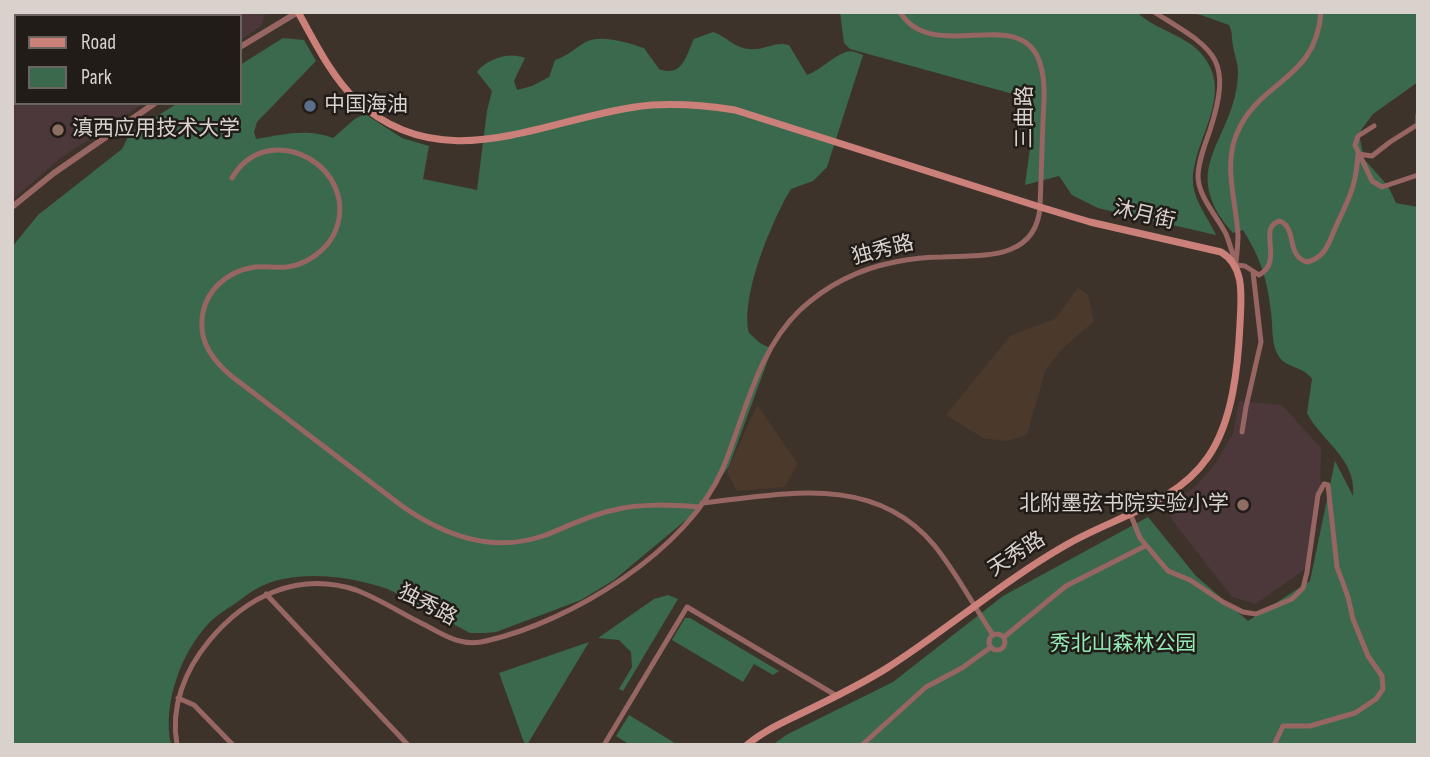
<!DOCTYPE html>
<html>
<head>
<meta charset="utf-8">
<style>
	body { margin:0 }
	#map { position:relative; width:1430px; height:757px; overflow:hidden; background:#3e332a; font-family:"Sofia Sans Condensed",sans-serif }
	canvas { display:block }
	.frame { position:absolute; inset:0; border:14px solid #d9d1cb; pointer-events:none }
	.legend { position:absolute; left:14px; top:14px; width:228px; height:91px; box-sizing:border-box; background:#211c18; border:2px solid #6b6460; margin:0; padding:9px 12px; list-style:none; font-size:21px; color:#d9d1cb }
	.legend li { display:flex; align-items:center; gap:14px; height:35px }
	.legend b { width:35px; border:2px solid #6b6460 }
</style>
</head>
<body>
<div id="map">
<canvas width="1430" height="757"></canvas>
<div class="frame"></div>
<ul class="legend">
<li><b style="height:9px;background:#cc807a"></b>Road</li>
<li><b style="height:19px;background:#3a694d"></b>Park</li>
</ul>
</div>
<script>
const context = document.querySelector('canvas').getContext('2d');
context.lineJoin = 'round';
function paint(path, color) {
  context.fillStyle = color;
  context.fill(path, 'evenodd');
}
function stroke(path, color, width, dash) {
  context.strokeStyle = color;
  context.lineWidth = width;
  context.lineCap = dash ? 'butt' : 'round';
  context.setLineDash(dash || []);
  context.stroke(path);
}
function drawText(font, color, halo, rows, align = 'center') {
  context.font = font + ' "Sofia Sans Condensed","Noto Sans SC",sans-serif';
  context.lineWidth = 5;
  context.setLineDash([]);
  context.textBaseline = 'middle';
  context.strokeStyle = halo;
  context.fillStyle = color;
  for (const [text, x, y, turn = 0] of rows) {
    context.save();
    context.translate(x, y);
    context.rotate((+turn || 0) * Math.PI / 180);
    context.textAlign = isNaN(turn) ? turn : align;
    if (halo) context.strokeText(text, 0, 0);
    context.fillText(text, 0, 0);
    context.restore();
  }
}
paint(new Path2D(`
	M1078 288 1088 295 1094 321 1061 350 1045 371 1027 435 1006 441 983 438 946 415 1010 336 1055 319Z
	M757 405 798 464 784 487 737 491 727 472Z`), '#4b3a2c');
paint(new Path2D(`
	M12 12H266L261 26 240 40V16H16V103H144L62 157 12 200Z
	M1239 401 1282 405 1321 448 1320 502 1308 567 1256 604 1232 597 1163 508 1195 487 1216 463 1233 433Z`), '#4c373a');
paint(new Path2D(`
	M840 12H1137C1156 31 1188 35 1204 57 1234 97 1193 139 1193 181 1193 200 1209 219 1216 235L1098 208 1072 195 1059 176 1025 185 1033 126 1024 97 850 49 844 43Z
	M1186 12H1418V82L1373 114 1361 130 1360 139 1364 159 1388 186 1396 203 1418 207V745H772L788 734 893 682 1003 596 1148 517 1196 576 1248 621 1310 581 1335 461 1353 496C1357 459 1322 442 1307 413L1312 379C1302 365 1286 369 1278 355 1271 344 1273 325 1271 312 1267 278 1261 259 1243 230L1233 233C1174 166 1237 140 1238 72 1238 63 1234 54 1233 45 1231 37 1233 33 1229 25L1201 15Z
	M713 32C726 36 734 48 749 49 764 51 775 41 789 45L807 75C821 70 833 56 846 52 851 50 858 53 863 55L827 167 813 181 791 189C772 220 740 297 749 333L760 343 772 349 729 466 698 510 614 580 581 600 496 632 485 633H470L388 589C355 578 317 572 283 579 265 582 250 592 236 603 227 609 217 615 210 622 181 652 162 704 171 745H12V247L38 215 122 149 130 133 178 103H240V65L283 38 304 40 316 61 257 122 254 132 256 139C282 135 307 128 333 138L356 118 365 114 402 138 429 146 423 179 477 190 487 111 492 91 477 72C486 59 510 51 525 58L514 81 517 90 532 86 549 77 555 60C567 56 573 50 584 43 599 33 628 43 644 48L659 69C683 78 686 55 694 39Z
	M668 595 678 599 623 691 619 689 632 667 631 652 619 640 598 638 654 599Z
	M685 618H690L779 671 773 675 754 664 743 682 672 640Z
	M589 642 527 745H525L499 673Z
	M629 715 678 745H630L616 736Z`), '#3a694d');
stroke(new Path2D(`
	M1154 12C1213 49 1234 56 1210 130 1205 145 1198 161 1198 177 1199 198 1217 216 1226 234 1230 244 1233 255 1236 265
	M1418 115V126
	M1374 126 1358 136 1355 145 1372 181 1382 187 1418 175
	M232 178C269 115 364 169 334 234 326 251 305 265 287 267 276 268 265 266 255 267 227 271 204 291 202 320 200 343 213 360 230 375L402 506C445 536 492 553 543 536 567 527 589 515 614 510 642 503 671 505 699 507
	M1236 262C1237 253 1238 243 1238 235 1236 200 1223 166 1237 133 1260 79 1316 81 1321 12
	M1236 265 1245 266 1259 275C1285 261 1256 227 1280 221 1298 229 1285 255 1307 262 1327 257 1329 241 1337 224 1350 196 1356 186 1358 154L1372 156 1390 142 1417 125
	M1242 432 1246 407 1261 342 1253 272
	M702 503C784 494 874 473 934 545 956 572 973 605 993 635
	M1130 513 1140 538 1168 571 1190 580 1223 602 1243 612 1256 614 1292 599 1303 588 1307 572 1318 495 1324 484 1328 485 1337 567 1348 597 1353 619 1368 656 1382 676 1383 689 1376 699 1355 713 1310 726H1283L1274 745
	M266 594 408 745
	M989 642a8 8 0 1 1 16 0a8 8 0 1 1-16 0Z
	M1004 637 1066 586 1145 546
	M178 698 194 705 233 745
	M177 745C170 707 185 670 209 641 246 596 298 571 356 590 380 599 402 614 425 625 445 636 462 647 486 641 570 622 688 551 723 468 745 415 757 351 800 310 827 285 859 269 895 262 910 259 926 257 942 257 981 255 1036 261 1040 207 1041 179 1042 150 1043 121 1044 102 1046 82 1040 63 1021 3 933 66 900 12
	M604 745 687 607 837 696
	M862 745 926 687 962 668 991 647`), '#976662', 5);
stroke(new Path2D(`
	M240 47 298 12
	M12 207 54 173 155 103`), '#976662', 6);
stroke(new Path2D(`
	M298 12C315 42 331 76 356 100 441 179 540 121 635 107 668 102 702 105 735 110L1040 207 1090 222 1221 252C1246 267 1241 298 1240 324 1238 366 1233 421 1208 457 1176 504 1114 517 1066 545 1003 581 948 629 887 668 860 685 831 699 802 713 784 722 763 731 747 745`), '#cc807a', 7);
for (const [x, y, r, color] of [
	[310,106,7,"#5c6f8a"],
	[58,130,7,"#8d6e63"],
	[1243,505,7,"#8d6e63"]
]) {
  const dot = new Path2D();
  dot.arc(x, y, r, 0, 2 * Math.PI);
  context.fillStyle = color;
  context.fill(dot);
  stroke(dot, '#211c18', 2.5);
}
drawText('21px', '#d9d1cb', '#211c18', [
	["中国海油",324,106],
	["滇西应用技术大学",72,130],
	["北附墨弦书院实验小学",1229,505,"right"]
], 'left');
drawText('21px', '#d9d1cb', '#211c18', [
	["三曲路",1026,117,-90],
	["沐月街",1144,216,13],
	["独秀路",883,251,-14],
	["天秀路",1017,555,-33],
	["独秀路",427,606,28]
]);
drawText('21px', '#94eab5', '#211c18', [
	["秀北山森林公园",1123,645]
]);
</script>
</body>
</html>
